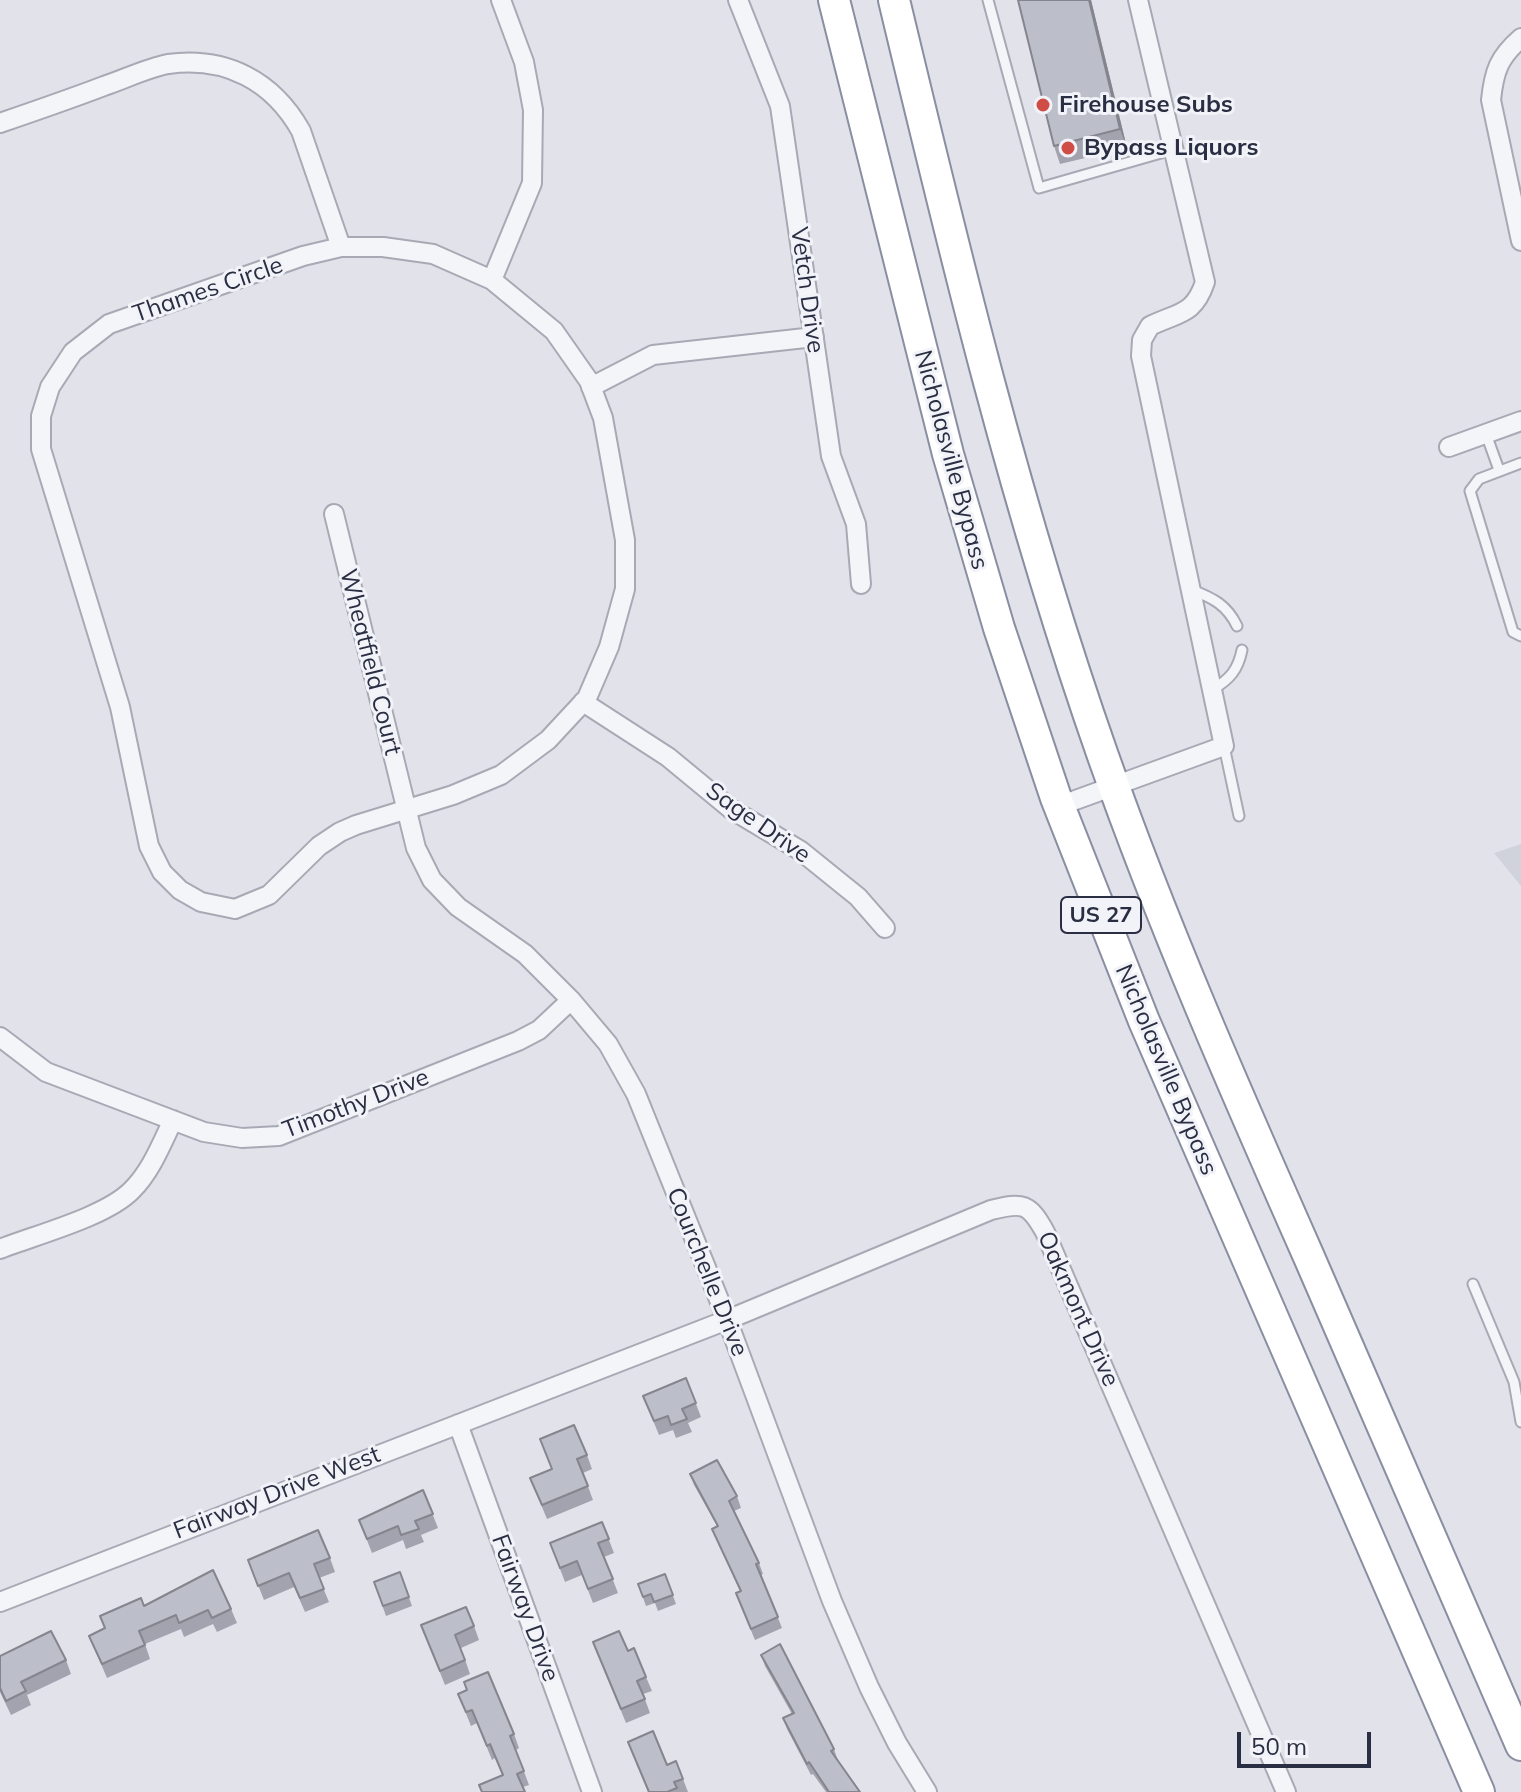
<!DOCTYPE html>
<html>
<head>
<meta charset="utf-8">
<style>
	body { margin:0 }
	#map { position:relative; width:1521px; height:1792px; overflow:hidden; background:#e2e3ea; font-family:Mulish,sans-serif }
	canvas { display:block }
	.scale { position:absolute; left:1237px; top:1732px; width:134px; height:36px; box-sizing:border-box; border:4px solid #292e42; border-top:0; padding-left:10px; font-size:24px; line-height:28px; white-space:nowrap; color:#292e42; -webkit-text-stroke:6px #f1f3f8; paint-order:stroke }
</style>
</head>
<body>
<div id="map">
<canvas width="1521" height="1792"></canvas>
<div class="scale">50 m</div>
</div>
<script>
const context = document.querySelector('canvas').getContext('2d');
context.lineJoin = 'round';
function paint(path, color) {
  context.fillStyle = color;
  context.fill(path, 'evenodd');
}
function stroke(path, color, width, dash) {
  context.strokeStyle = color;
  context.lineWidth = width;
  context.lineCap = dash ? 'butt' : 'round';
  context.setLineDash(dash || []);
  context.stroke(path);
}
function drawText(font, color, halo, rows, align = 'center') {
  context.font = font + ' Mulish,sans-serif';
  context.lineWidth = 6;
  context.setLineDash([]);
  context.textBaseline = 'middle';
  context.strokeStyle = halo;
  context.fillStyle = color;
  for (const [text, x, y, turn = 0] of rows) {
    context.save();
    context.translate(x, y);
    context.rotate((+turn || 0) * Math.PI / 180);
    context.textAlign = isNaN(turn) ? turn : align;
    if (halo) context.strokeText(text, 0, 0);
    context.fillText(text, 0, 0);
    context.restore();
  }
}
paint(new Path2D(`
	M1521 844V886L1494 853Z`), '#d0d2dc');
const service = new Path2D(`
	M988 0 1039 188 1175 149
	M1486 434 1499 470
	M1521 463 1479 479 1470 491 1513 632 1521 636
	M1192 590C1213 598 1227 605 1237 626
	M1212 690C1230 679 1238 670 1242 650
	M1224 746 1239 816
	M1473 1284 1514 1382 1521 1422`);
const minor = new Path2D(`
	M738 0 780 106 831 456 856 524 861 584
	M1521 38C1499 57 1494 71 1491 100L1521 241
	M0 123C35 111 70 99 104 86 125 79 147 68 168 64 226 56 273 81 301 131L341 247
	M341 247H383L433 254 492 280 554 331 589 381 603 418 625 540V589L609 647 587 698 548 740 501 775 453 795 356 825 340 832 319 846 269 895 235 909 201 902 180 890 162 872 149 846 120 707 41 449V416L50 387 73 352 109 324 303 256Z
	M492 280 532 183 533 110 524 62 501 0
	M591 387 653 355 814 337
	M1449 447 1521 421
	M334 514 416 848 432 880 458 907 525 954 571 1000 608 1044 636 1094 728 1322 832 1601 869 1687 897 1743 927 1792
	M583 702 668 757 731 809 801 851 858 897 885 928
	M1059 806 1224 746 1141 356 1142 340 1150 326C1179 312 1194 315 1205 282L1138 0
	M0 1037 46 1072 204 1132 242 1138 279 1136 518 1041 539 1030 571 1000
	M0 1249C35 1235 106 1217 132 1190 151 1171 161 1145 173 1120
	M458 1424 592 1792
	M0 1602 727 1320 991 1210C1023 1202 1029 1203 1045 1232L1286 1792`);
const trunk = new Path2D(`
	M834 0 948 454 999 628 1056 798 1144 1021 1479 1792
	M894 0C955 255 1016 509 1103 756 1163 926 1236 1092 1309 1257 1381 1419 1451 1582 1521 1745`);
stroke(service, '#a7a9b4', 13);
stroke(minor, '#a7a9b4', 22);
stroke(trunk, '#898ea1', 34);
stroke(service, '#f4f5f8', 9);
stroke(minor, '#f4f5f8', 18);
stroke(trunk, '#fff', 30);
paint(new Path2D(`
	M1018 0H1091L1127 148 1060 164 1054 146Z
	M686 1378 701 1417 688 1423 692 1432 676 1438 673 1430 659 1435 643 1396Z
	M587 1455 592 1469 583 1473 593 1500 547 1519 530 1478Z
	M690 1474 737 1496 741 1508 734 1511 759 1563 763 1574 761 1575 782 1628 755 1640 740 1604V1591L712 1529 717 1526 694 1485Z
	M423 1490 438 1528 421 1535 424 1542 406 1549 403 1540 372 1553 359 1520Z
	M602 1522 614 1553 604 1557 618 1593 593 1603 582 1575 565 1582 550 1543Z
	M330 1558 335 1572 319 1578 329 1602 305 1612 294 1587 264 1600 248 1560Z
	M400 1572 412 1606 386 1616 374 1582Z
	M665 1574 676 1604 658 1611 655 1603 646 1606 638 1584Z
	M144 1606 231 1609 237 1623 217 1632 213 1624 184 1637 181 1629 145 1644 150 1659 107 1678 89 1636 105 1629 100 1616Z
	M421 1625 474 1626 479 1640 461 1648 470 1674 445 1685Z
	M593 1642 628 1651 646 1677 652 1691 643 1694 650 1713 626 1723Z
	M761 1655 834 1749 838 1761 860 1792H826L813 1774 811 1775 787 1729 783 1718 792 1714 765 1666Z
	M0 1656 66 1660 71 1674 27 1695 31 1705 11 1715 0 1692Z
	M458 1694 514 1734 519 1748 516 1750 529 1785 523 1787 503 1776 495 1758 492 1760 477 1723 471 1726Z
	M628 1742 667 1765 676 1761 688 1792H648Z`), '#a2a3ae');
paint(new Path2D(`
	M1089 0H1091L1127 148 1120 129Z`), '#84858d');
const building = new Path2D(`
	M1018 0H1089L1120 129 1054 146Z
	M686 1378 696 1403 682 1409 687 1419 671 1425 668 1416 654 1421 643 1396Z
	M574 1425 587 1455 577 1459 588 1486 542 1505 530 1478 552 1469 540 1439Z
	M717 1460 737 1496 729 1501 759 1563 756 1564 778 1617 751 1629 736 1593 741 1591 712 1529 718 1526 690 1474Z
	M423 1490 433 1514 415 1521 419 1529 401 1535 398 1526 367 1539 359 1520Z
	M602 1522 609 1539 598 1543 613 1579 588 1589 577 1561 560 1568 550 1543Z
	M318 1530 330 1558 314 1564 324 1589 300 1598 289 1573 258 1586 248 1560Z
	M213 1570 231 1609 212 1618 208 1610 179 1623 176 1615 139 1631 145 1645 102 1664 89 1636 105 1628 100 1616 141 1598 144 1606Z
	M400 1572 409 1597 383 1606 374 1582Z
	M665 1574 673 1595 654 1602 651 1594 643 1597 638 1584Z
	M466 1607 474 1626 455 1635 465 1660 440 1671 421 1625Z
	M51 1631 66 1660 21 1682 26 1691 6 1701 0 1688V1656Z
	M619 1631 628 1651 634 1648 646 1677 637 1681 645 1699 621 1709 593 1642Z
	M780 1644 834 1749 831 1751 860 1792H829L809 1762 807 1764 783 1718 794 1713 761 1655Z
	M488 1672 514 1734 510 1736 524 1771 517 1774 525 1792H482L479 1785 503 1775 490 1744 487 1746 472 1710 466 1712 458 1694 467 1690 464 1682Z
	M653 1731 667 1765 676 1761 683 1779 674 1782 677 1788 667 1792H649L628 1742Z`);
paint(building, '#bcbeca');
stroke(building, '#84858d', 2);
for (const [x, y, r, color] of [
	[1043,105,8,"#d04d46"],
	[1068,148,8,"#d04d46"]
]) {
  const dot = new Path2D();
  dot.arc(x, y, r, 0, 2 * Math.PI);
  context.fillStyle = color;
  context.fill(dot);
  stroke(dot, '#f1f3f8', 3);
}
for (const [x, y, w] of [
	[1101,915,80]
]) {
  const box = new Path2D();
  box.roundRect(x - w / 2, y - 18, w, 36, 6);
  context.fillStyle = '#f1f3f8';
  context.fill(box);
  stroke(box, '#292e42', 2);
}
drawText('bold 22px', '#292e42', null, [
	["US 27",1101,915]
]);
drawText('bold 24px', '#292e42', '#f1f3f8', [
	["Firehouse Subs",1059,105],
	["Bypass Liquors",1084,148]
], 'left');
drawText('24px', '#292e42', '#f1f3f8', [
	["Thames Circle",208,290,-19],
	["Vetch Drive",807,290,82],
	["Nicholasville Bypass",951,460,75],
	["Wheatfield Court",370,662,76],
	["Sage Drive",758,823,35],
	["Nicholasville Bypass",1166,1070,67],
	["Timothy Drive",356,1104,-21],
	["Courchelle Drive",707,1272,68],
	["Oakmont Drive",1078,1309,66],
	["Fairway Drive West",277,1493,-21],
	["Fairway Drive",525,1608,70]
]);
</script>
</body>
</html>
